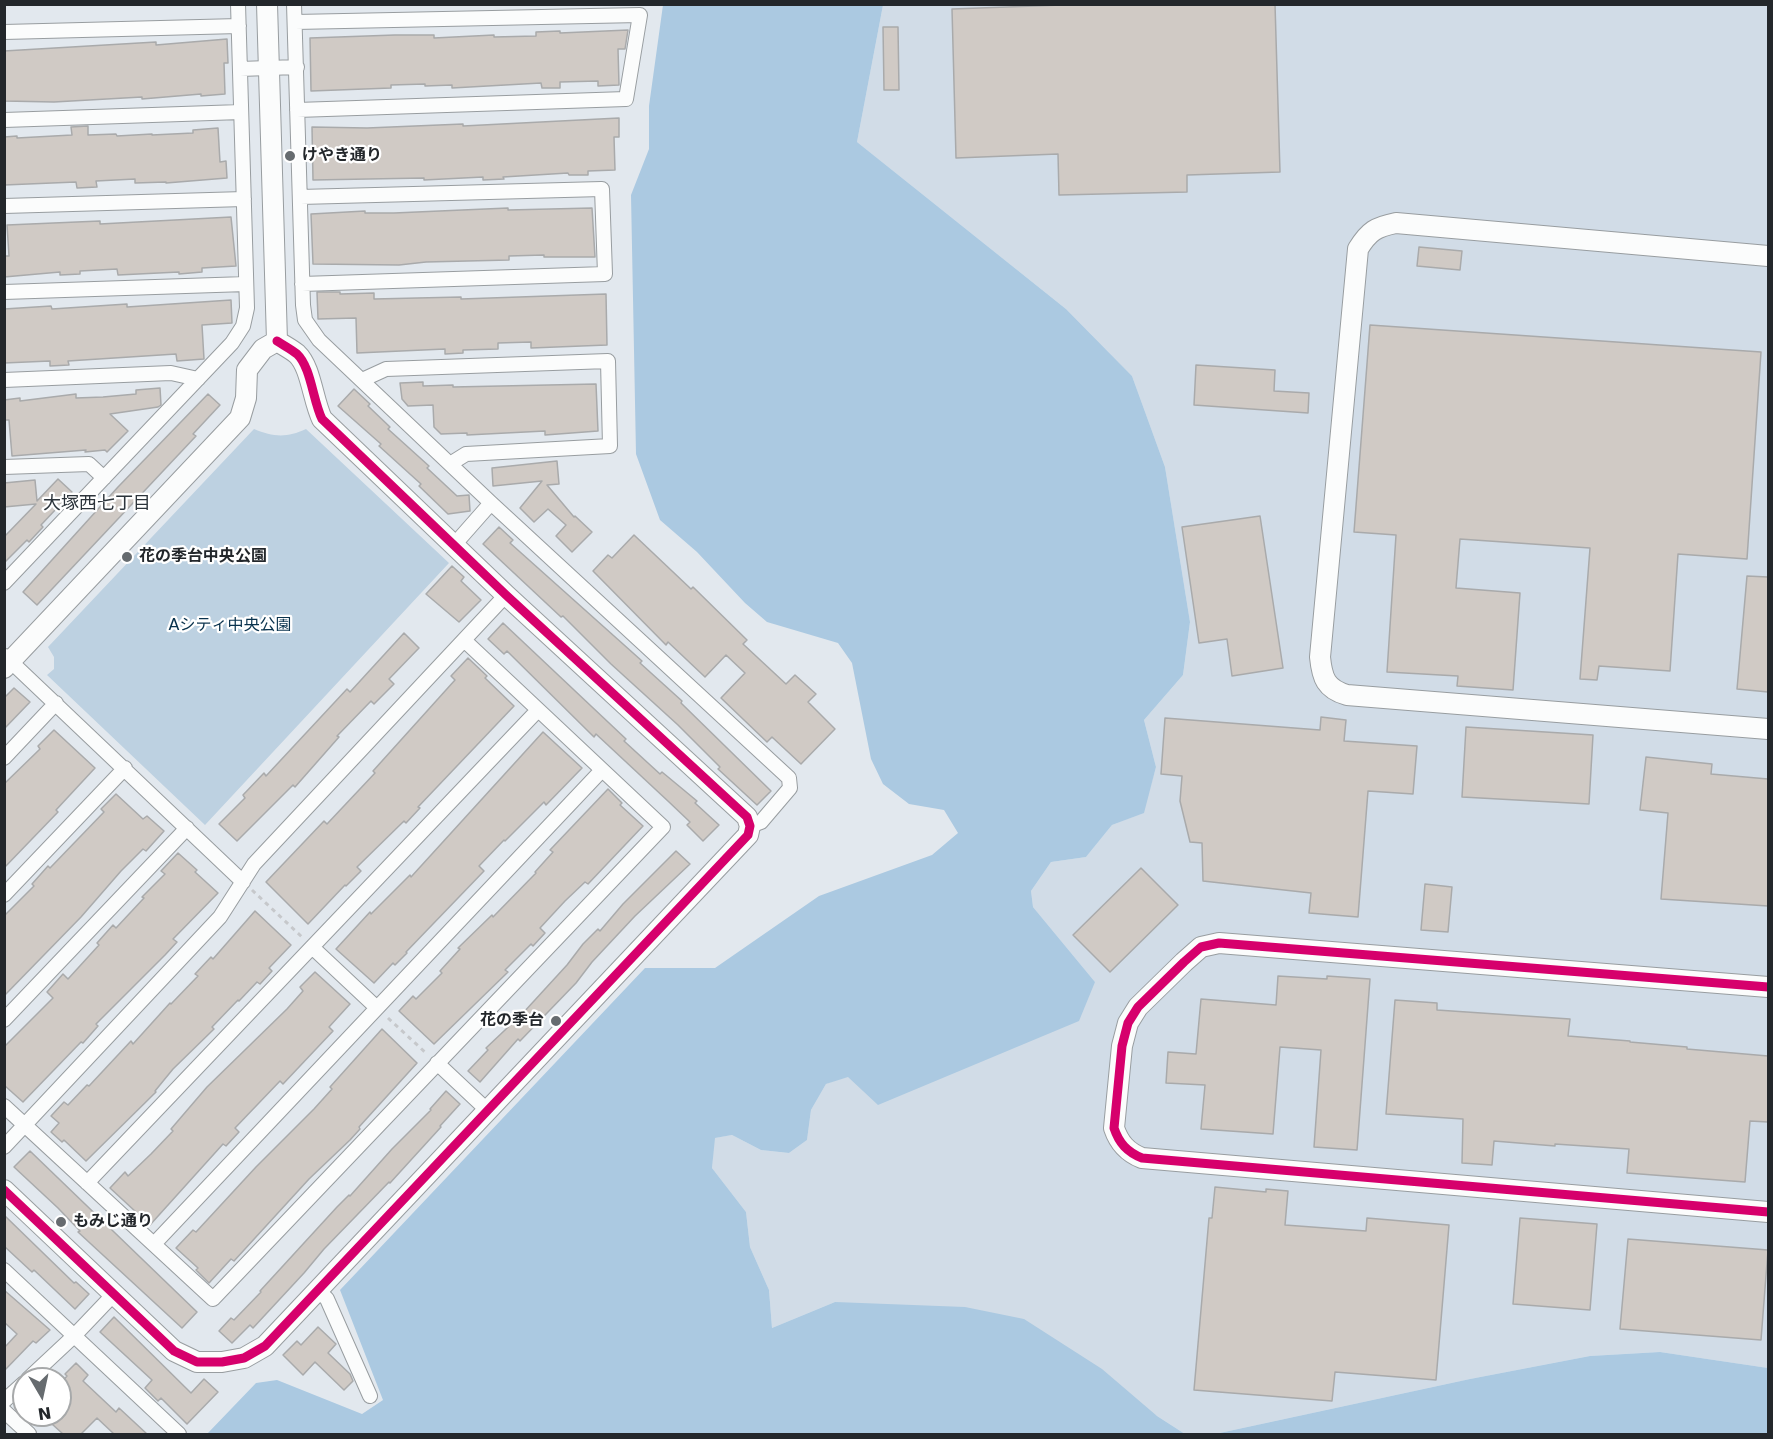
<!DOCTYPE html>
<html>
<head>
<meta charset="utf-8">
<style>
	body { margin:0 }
	#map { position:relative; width:1773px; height:1439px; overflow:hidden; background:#e2e8ee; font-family:"DejaVu Sans",sans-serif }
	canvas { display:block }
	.frame { position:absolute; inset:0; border:6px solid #23272b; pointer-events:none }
	.north { position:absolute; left:12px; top:1367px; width:60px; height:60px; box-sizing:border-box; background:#fff; border:2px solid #a7a9aa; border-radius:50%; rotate:171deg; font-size:16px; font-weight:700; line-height:24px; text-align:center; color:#23272b }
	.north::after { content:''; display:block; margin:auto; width:21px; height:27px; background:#666b6f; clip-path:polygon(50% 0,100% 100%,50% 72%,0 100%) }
</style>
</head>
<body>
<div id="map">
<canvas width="1773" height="1439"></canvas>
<div class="frame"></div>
<div class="north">N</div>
</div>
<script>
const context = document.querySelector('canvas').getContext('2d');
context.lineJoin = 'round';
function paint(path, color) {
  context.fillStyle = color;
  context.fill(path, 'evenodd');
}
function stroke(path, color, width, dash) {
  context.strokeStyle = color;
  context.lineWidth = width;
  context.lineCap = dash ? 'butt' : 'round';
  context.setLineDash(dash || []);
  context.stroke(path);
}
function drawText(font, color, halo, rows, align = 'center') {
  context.font = font + ' "DejaVu Sans","Noto Sans JP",sans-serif';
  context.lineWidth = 4.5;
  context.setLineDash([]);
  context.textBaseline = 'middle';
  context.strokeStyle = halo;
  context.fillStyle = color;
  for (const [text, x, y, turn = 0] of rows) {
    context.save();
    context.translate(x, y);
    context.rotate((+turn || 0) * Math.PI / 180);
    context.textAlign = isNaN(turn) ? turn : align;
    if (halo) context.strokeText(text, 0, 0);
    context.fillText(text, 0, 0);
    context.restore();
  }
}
paint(new Path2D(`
	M883 5H1768V1368L1660 1352 1590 1356 1470 1379 1215 1434H1185L1157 1416 835 1302 772 1328 769 1290 750 1247 746 1212 712 1168 714 1138 732 1135 761 1150 789 1153 807 1140 811 1110 826 1084 1095 982 1033 907 1031 891 1051 862 1086 857 1112 825 1143 813 1156 767 1144 720 1183 675 1190 622 1165 467 1132 376 1066 309 857 142Z`), '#d1dce7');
paint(new Path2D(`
	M254 429C273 437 287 438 306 429L449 563 205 825 47 675 54 669V657L48 647Z`), '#bdd1e1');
paint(new Path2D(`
	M663 5H883L857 142 1066 309 1132 376 1165 467 1190 622 1183 675 1144 720 1156 767 1144 813 1112 825 1086 857 1051 862 1031 891 1033 907 1095 982 1079 1021 878 1105 848 1077 826 1084 811 1110 807 1140 789 1153 761 1150 732 1135 715 1138 712 1168 746 1212 750 1247 769 1290 772 1328 835 1302 965 1307 1024 1319 1102 1369 1157 1416 1185 1434H207L256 1383 277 1380 362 1414 383 1400 340 1290 645 968H715L819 896 932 855 958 833 944 810 909 804 883 784 871 759 852 663 838 643 767 622 745 603 697 552 660 520 636 454 631 195 649 149V106Z
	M1660 1352 1768 1368V1434H1215L1470 1379 1590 1356Z`), '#abc9e1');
const building = new Path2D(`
	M1089 4H1275L1280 172 1187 175V192L1059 195 1058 154 956 158 952 9Z
	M883 27H898L899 90H884Z
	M628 30 625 49H618L619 85 598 86V81L560 82V88H542L541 83 452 88V85L425 86V84L391 85V88L311 91 310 38 395 35H434V38L494 35V37L536 36V32L560 31V33Z
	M227 39 228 63H224L225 94 201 96V94L142 99V97L54 102 4 101V51L156 42V45Z
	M619 118V137H614L615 170 588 171V175H569L568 173 503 177 504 179 483 180V177L424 180V178L313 180 312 127 367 128 463 124V126Z
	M88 126V135L116 134 117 136 152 134V135L193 133V130L218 128 220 162 226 161 227 178 166 183V182L135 183V179L96 181 97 187 77 188 76 182 4 185V137L17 136V138L72 135 71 127Z
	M508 208V210L592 208 595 257H544V255L509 256V260L426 262 399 265 313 264 311 214 365 211V213H394Z
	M231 217 236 266 202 268V272L179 274V272L118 275 117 269 80 271V274L60 275V272L4 277V256H9L7 225 100 221V224Z
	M1419 247 1462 251 1460 270 1417 266Z
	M317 292H340V294L374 293V299L461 297V299L606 294 607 345 531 348V342L498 343V349L463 350V353L445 354V349L357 353 356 318 318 319Z
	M231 300 232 323 202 325 204 359 177 361 176 354 68 361 69 365 50 366V361L4 363V309L51 306 52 309 127 304V307Z
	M1370 325 1761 352 1747 559 1678 554 1670 671 1599 666 1597 680 1580 679 1590 548 1460 539 1456 588 1520 593 1513 690 1457 686 1458 676 1387 672 1396 535 1354 532Z
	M1196 365 1275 370 1274 391 1309 393 1308 413 1194 405Z
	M423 382V386L453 385V387L596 384 598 431 545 435V431L467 435V433L441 434 434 427 433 405 408 406 402 399 400 383Z
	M160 388 161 405 158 407 110 414 128 431 107 452 105 450 85 452 86 450 12 456 9 420H4V400L20 398V401L76 394V398L103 397 136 394V390Z
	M354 389 370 404 368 406 390 427 388 429 429 466 427 468 457 496 469 495 470 511 448 514 419 486 421 484 379 446 381 444 338 406Z
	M208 394 220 405 193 434 196 436 37 605 23 592 118 487Z
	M557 461 559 484 547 485 574 517 575 516 592 532 572 552 556 536 566 525 548 509 534 522 520 508 542 481 493 486 492 468Z
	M58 479 72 492 41 525 43 527 29 542 27 540 4 563V537L36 504 4 507V483L35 480 37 501Z
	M1260 516 1283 668 1232 676 1227 639 1199 643 1182 527Z
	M499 527 513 540 510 543 642 661 640 663 682 701 681 703 771 791 757 805 718 769 720 767 678 725 611 664 563 616 561 617 483 544Z
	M634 535 691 589 693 587 747 640 743 644 786 684 795 675 816 694 808 702 835 729 801 764 772 737 767 742 721 698 745 673 726 655 705 677 668 642 666 645 593 571 608 555 612 558Z
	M452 566 464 577 461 581 481 600 459 622 426 594Z
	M1747 576 1768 577V692L1737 689Z
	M503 623 626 739 624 741 660 774 662 772 697 801 695 803 719 825 703 841 687 825 690 822 669 802 596 734 594 737 507 651 504 654 488 639Z
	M404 633 419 648 389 679 394 684 374 704 371 701 337 736 339 737 295 787 293 785 237 841 219 824 245 798 243 795 264 773 266 776 347 689 350 692Z
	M468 658 487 676 485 678 514 706 418 807 420 808 406 823 404 821 357 867 361 871 346 886 345 885 308 924 266 882 324 821 327 824 375 773 373 771 455 680 451 676Z
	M14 688 30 702 4 729V698Z
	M1321 717 1346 720 1344 741 1417 746 1413 794 1368 791 1358 917 1309 913 1311 893 1203 881 1202 843 1190 842 1180 801 1182 776 1161 774 1165 718 1320 730Z
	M1466 727 1593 735 1589 804 1462 797Z
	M54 730 95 768 56 810 58 812 4 868V784L40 749 38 746Z
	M543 732 582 768 546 805 544 802 505 841 504 840 479 866 484 871 406 952 407 953 395 965 393 963 374 983 336 949 370 912 371 914 410 875 411 877Z
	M1646 757 1712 764 1711 774 1768 779V906L1661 899 1668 813 1640 810Z
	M608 789 622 803 620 805 643 826 588 884 585 882 565 901 540 928 545 933 533 946 531 944 505 970 508 972 434 1044 399 1011 413 996 416 999 442 973 440 971 460 949 458 948 492 915 493 917 536 873 535 872 553 852 550 850Z
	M116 794 143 819 147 816 164 831 146 851 143 849 121 871 81 917 4 996V916L34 886 32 884 48 866 50 868 104 812 101 809Z
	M676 851 690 864 635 916 592 962 576 983 520 1041 518 1039 480 1082 468 1071 488 1050 486 1048 523 1013 567 965 583 944 598 929 600 931 623 904Z
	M178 853 197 870 195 872 218 893 173 939 177 942 165 955 96 1024 98 1026 83 1043 81 1042 23 1102 4 1085V1047L53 998 47 992 63 974 68 979 99 945 97 943 113 925 116 928 144 898 142 897 165 874 161 871Z
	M1141 868 1178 905 1110 972 1073 935Z
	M1425 884 1452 887 1448 932 1421 930Z
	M255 911 291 945 269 968 272 971 260 984 257 982 239 1001 238 1000 212 1027 214 1029 173 1069 155 1091 156 1092 86 1161 64 1140 62 1142 51 1132 59 1123 51 1116 64 1102 68 1105 87 1085 89 1086 131 1041 133 1044 170 1003 171 1004 198 976 195 974 211 957 213 959Z
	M315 972 350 1004 329 1027 333 1031 283 1084 280 1081 257 1105 235 1128 239 1132 226 1146 223 1144 150 1225 110 1188 125 1172 128 1176 151 1154 173 1131 171 1129 207 1087 287 1009 303 991 300 987Z
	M1278 976 1327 979V976L1370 979 1357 1150 1314 1147 1321 1050 1280 1047 1273 1134 1201 1129 1205 1085 1166 1083 1168 1052 1196 1054 1201 999 1276 1005Z
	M1395 1000 1437 1003V1010L1570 1019 1568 1036 1630 1041V1042L1687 1047V1049L1768 1056V1122L1750 1121 1745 1182 1627 1173 1629 1149 1555 1144V1146L1494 1141 1492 1165 1462 1163 1463 1119 1386 1114Z
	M382 1029 417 1063 359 1127 360 1129 350 1140 309 1179 234 1261 231 1259 209 1283 196 1270 198 1268 176 1248 193 1230 196 1232 256 1167 314 1109 332 1089 330 1087Z
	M446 1091 460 1104 440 1126 441 1127 390 1183 389 1182 324 1249 304 1273 253 1328 250 1325 232 1343 219 1331 231 1318 234 1320 261 1292 260 1291 337 1207 349 1195 350 1196 392 1149 431 1110 430 1109Z
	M30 1151 197 1312 182 1328 78 1232 80 1231 58 1208 14 1167Z
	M1215 1187 1266 1192V1189L1288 1191 1285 1225 1366 1231 1367 1218 1449 1225 1436 1380 1335 1372 1332 1401 1194 1390 1209 1218H1212Z
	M4 1215 74 1283 76 1282 89 1294 75 1309 34 1270 32 1272 4 1246Z
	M1520 1218 1597 1224 1590 1310 1513 1304Z
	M1628 1239 1768 1250 1761 1340 1620 1329Z
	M4 1290 50 1330 36 1343 33 1341 4 1371V1348L17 1334 4 1322Z
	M114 1317 191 1393 204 1379 218 1392 187 1424 161 1398 158 1401 145 1388 152 1380 100 1332Z
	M318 1327 336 1344 328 1353 350 1374 353 1381 344 1390 315 1362 303 1375 283 1355 297 1341 301 1345Z
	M76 1363 88 1375 83 1381 116 1412 119 1408 147 1434H114L97 1418 81 1434H63L42 1415H60V1384L67 1376 65 1374Z`);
paint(building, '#d0cac5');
stroke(building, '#a9aaab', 1.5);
const street = new Path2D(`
	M294 4 303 305 305 320 319 340 491 503 789 778 790 788 761 822 750 826
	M295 22 640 15 626 99 297 110
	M4 32 239 26
	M240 69 297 67
	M4 120 241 112
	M300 197 602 189 605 274 302 284
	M4 206 244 199
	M4 292 246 284
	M4 380 171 373 198 379
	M362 380 386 369 608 361 610 446 466 454 450 464
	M4 467 89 464 104 478
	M454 545 491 503
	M4 583 232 343 243 326 247 308 238 4
	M5 656 243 882
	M4 758 56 703
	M4 895 125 768
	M312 947 377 1008
	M4 1020 187 828
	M437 1063 487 1110
	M4 1106 213 1299 663 827 464 640
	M4 1147 220 917 254 864 506 595
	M87 1183 538 710
	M154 1244 602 770
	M4 1270 179 1434
	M318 1290 327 1299 370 1396
	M28 1379 74 1336 114 1294
	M4 1401 24 1383
	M4 1411 29 1434`);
const secondary = new Path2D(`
	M1768 256 1396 223C1376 227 1369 231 1358 249L1320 657C1322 678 1326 689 1347 695L1768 729
	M4 668 240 418 246 398 247 370 263 349 277 341 267 4
	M1768 987 1219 943 1201 947 1184 962 1138 1007 1128 1023 1122 1046 1114 1128C1119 1143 1127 1152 1142 1158L1768 1212
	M4 1190 174 1351 197 1362H222L244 1358 265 1346 748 835 750 826 747 817 506 595 322 419C313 401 311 367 297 354 291 349 283 345 277 341`);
stroke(street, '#989da0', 16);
stroke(secondary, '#989da0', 22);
stroke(new Path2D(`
	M252 890 302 937
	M388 1018 427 1054`), '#c6c8cb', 3, [4.5, 4.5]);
stroke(street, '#fbfcfc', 14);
stroke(secondary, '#fbfcfc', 20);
stroke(new Path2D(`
	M1768 987 1219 943 1201 947 1184 962 1138 1007 1128 1023 1122 1046 1114 1128C1119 1143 1127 1152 1142 1158L1768 1212
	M4 1190 174 1351 197 1362H222L244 1358 265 1346 748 835 750 826 747 817 506 595 322 419C313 401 311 367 297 354 291 349 283 345 277 341`), '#d6006c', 9);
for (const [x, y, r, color] of [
	[290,156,6,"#666b6f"],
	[127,557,6,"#666b6f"],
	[556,1021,6,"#666b6f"],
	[61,1222,6,"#666b6f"]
]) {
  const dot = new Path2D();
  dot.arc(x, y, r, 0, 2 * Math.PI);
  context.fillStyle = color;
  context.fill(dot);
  stroke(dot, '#fff', 2);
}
drawText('bold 16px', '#23272b', '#fff', [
	["けやき通り",302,156],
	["花の季台中央公園",139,557],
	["花の季台",544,1021,"right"],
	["もみじ通り",73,1222]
], 'left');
drawText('16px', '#09324d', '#fff', [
	["Aシティ中央公園",230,626]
]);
drawText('18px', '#2c343b', '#fff', [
	["大塚西七丁目",97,504]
]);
</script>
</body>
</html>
